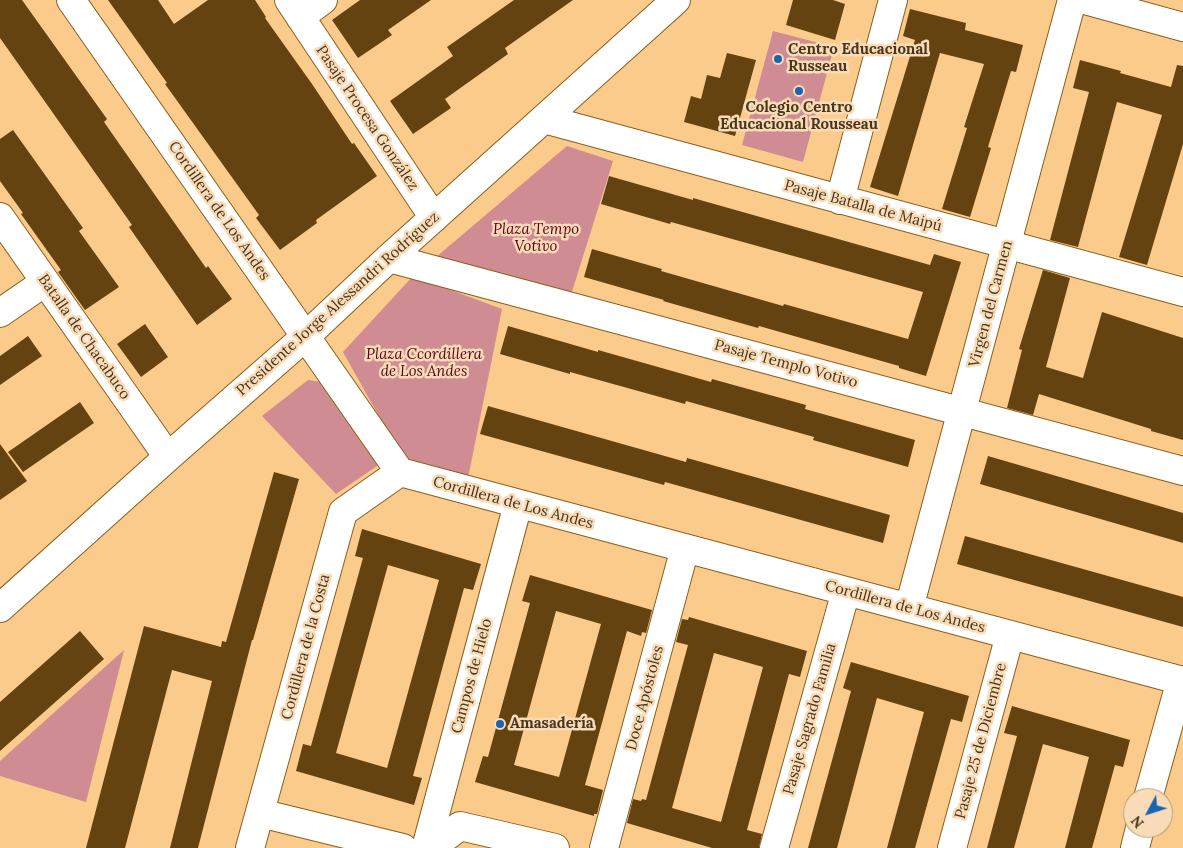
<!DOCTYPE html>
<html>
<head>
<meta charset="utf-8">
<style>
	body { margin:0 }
	#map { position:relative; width:1183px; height:848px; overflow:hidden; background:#fbcb8b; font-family:Lora,serif }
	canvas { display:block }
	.north { position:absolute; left:1123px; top:788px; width:50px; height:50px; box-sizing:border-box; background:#f9dcb7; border:1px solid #b29979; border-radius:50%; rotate:230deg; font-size:14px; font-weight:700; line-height:20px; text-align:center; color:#48351b }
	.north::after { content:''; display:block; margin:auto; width:18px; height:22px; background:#1764b3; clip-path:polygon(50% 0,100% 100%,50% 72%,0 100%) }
</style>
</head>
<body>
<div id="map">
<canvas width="1183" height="848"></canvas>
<div class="north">N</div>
</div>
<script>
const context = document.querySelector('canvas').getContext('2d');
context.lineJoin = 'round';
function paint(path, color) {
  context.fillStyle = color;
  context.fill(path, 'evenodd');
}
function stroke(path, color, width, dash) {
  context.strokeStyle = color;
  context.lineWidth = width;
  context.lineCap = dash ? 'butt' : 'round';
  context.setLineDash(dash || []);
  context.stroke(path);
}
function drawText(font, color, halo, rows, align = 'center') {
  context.font = font + ' Lora,serif';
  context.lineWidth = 5;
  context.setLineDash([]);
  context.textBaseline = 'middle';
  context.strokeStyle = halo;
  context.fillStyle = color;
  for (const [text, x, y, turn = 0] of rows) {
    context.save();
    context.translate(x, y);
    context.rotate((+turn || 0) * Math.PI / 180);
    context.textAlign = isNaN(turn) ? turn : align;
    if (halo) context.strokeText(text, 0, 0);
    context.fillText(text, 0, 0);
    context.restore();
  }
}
paint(new Path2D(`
	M773 31 834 47 803 162 742 145Z
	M567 146 613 161 569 301 429 263Z
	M413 276 502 309 466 488 409 470 343 352Z
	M308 380 322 382 375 455 377 466 336 494 262 416Z
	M124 650 86 802 0 776V761Z`), '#cf8d93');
paint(new Path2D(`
	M0 0H22L107 119 104 122 206 268 208 266 232 299 197 325 129 227 132 225 0 38Z
	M108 0H158L174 24 208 0H255L266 17 265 18 312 84 352 144 354 143 377 176 316 220 317 223 280 250 256 218 259 215 165 84 167 83Z
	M360 0H431L388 30 392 35 358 58 332 20Z
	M514 0H573L505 48 508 54 445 99 451 108 413 134 390 101 453 56 447 47Z
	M793 0H833L845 4 835 40 786 25Z
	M910 9 966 23 965 30 1023 45 1016 72 1011 71 988 147 991 148 970 217 942 209 967 128 964 127 984 64 940 53 898 196 870 187 915 40 903 36Z
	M727 53 756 60 735 136 684 122 691 96 701 99 707 75 720 78Z
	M1080 60 1121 71 1120 73 1171 87 1177 65 1183 66V144L1147 265 1119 257 1162 115 1117 102 1078 247 1050 240 1089 92 1073 88Z
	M13 130 83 228 79 231 119 287 85 310 58 272 61 270 21 214 23 213 0 181V139Z
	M609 176 693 200V198L930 265 934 254 961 262 926 376 899 368V366L759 326 758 328 663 301 664 300 584 277 592 249 662 269 661 271 783 306 784 304 908 339 923 292 671 222 670 224 601 204Z
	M1043 270 1070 278 1046 367 1083 378 1102 312 1183 338V440L1151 431V429L1039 394 1033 415 1007 408 1022 350 1019 349Z
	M145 324 168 357 141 377 117 344Z
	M508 326 598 352V350L711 382 712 379 806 405 805 409 915 440 908 467 813 440 814 437 686 401 685 404 570 372V374L500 354Z
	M28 336 42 356 0 385V356Z
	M80 402 94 423 23 472 8 452Z
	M488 406 686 462 687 458 890 515 883 543 665 482 664 485 480 434Z
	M0 444 27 481 0 500Z
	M988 456 1183 513V543L980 484Z
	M274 472 299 479 253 640H252L198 848H170L212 681 172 670 125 848H86L144 626 221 647 222 641 226 642Z
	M362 529 481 564 473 590 464 588 413 776 422 778 414 805 296 771 303 744 311 746 363 558 355 556ZM388 565 439 580 387 768 336 753Z
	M965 536 1183 597V627L957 564Z
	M530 575 652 610 646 633 642 632 641 636 627 631 585 785 603 790 597 814H594V816L475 782 483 756 488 757 530 603 522 601ZM556 611 601 624 559 777 514 765Z
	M689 617 807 651 800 677 789 674 747 830 762 834 759 848H712L627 823 633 799 641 801 642 799 646 800 688 645 676 642 682 619 688 620ZM714 653 763 667 721 822 672 808Z
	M80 631 104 659 0 751V702Z
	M851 662 969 696 962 722 951 719 915 848H887L924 712 877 698 837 848H808L851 691 843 688Z
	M1012 706 1130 740 1123 767 1115 765 1092 848H1065L1089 757 1043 744 1014 848H987L1017 736 1004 733Z`), '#644310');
const minor = new Path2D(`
	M71 0 400 472 1183 681
	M289 0 434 218
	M1085 0 1183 27
	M300 17 323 0
	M544 119 1183 292
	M840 200 893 0
	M0 217 168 457
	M389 258 1183 471
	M0 313 45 282
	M0 608 168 457 306 336 389 258 676 0
	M909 608 1072 0
	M1148 798 1181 680
	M260 813 403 848
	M250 848 343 512 400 472
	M426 848 518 504
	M431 848 460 826 555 848
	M604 848 685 548
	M774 848 846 591
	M952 848 1010 635
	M1135 848 1140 828`);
stroke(minor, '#8a5f1d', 30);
stroke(minor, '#fff', 28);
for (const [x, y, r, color] of [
	[778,59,5,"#1764b3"],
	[799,91,5,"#1764b3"],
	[500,724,5,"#1764b3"]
]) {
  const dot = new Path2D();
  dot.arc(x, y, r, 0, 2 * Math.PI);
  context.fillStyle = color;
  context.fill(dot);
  stroke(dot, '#f9dcb7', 2);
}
drawText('bold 15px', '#48351b', '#f9dcb7', [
	["Centro Educacional",788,50],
	["Russeau",788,67],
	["Colegio Centro",799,108,"center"],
	["Educacional Rousseau",799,125,"center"],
	["Amasadería",510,724]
], 'left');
drawText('15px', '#48351b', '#f9dcb7', [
	["Pasaje Procesa González",367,118,56],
	["Pasaje Batalla de Maipú",863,206,15],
	["Cordillera de Los Andes",219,211,55],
	["Presidente Jorge Alessandri Rodríguez",338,304,-42],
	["Virgen del Carmen",991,304,-75],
	["Batalla de Chacabuco",84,337,55],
	["Pasaje Templo Votivo",786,364,15],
	["Cordillera de Los Andes",513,503,15],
	["Cordillera de Los Andes",905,607,15],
	["Cordillera de la Costa",306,647,-75],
	["Campos de Hielo",472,676,-75],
	["Doce Apóstoles",645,698,-75],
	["Pasaje Sagrado Familia",810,719,-74],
	["Pasaje 25 de Diciembre",981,741,-75]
]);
drawText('italic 15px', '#5a001a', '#f9dcb7', [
	["Plaza Tempo",536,230],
	["Votivo",536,247],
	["Plaza Ccordillera",424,355],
	["de Los Andes",424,372]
]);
</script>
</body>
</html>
